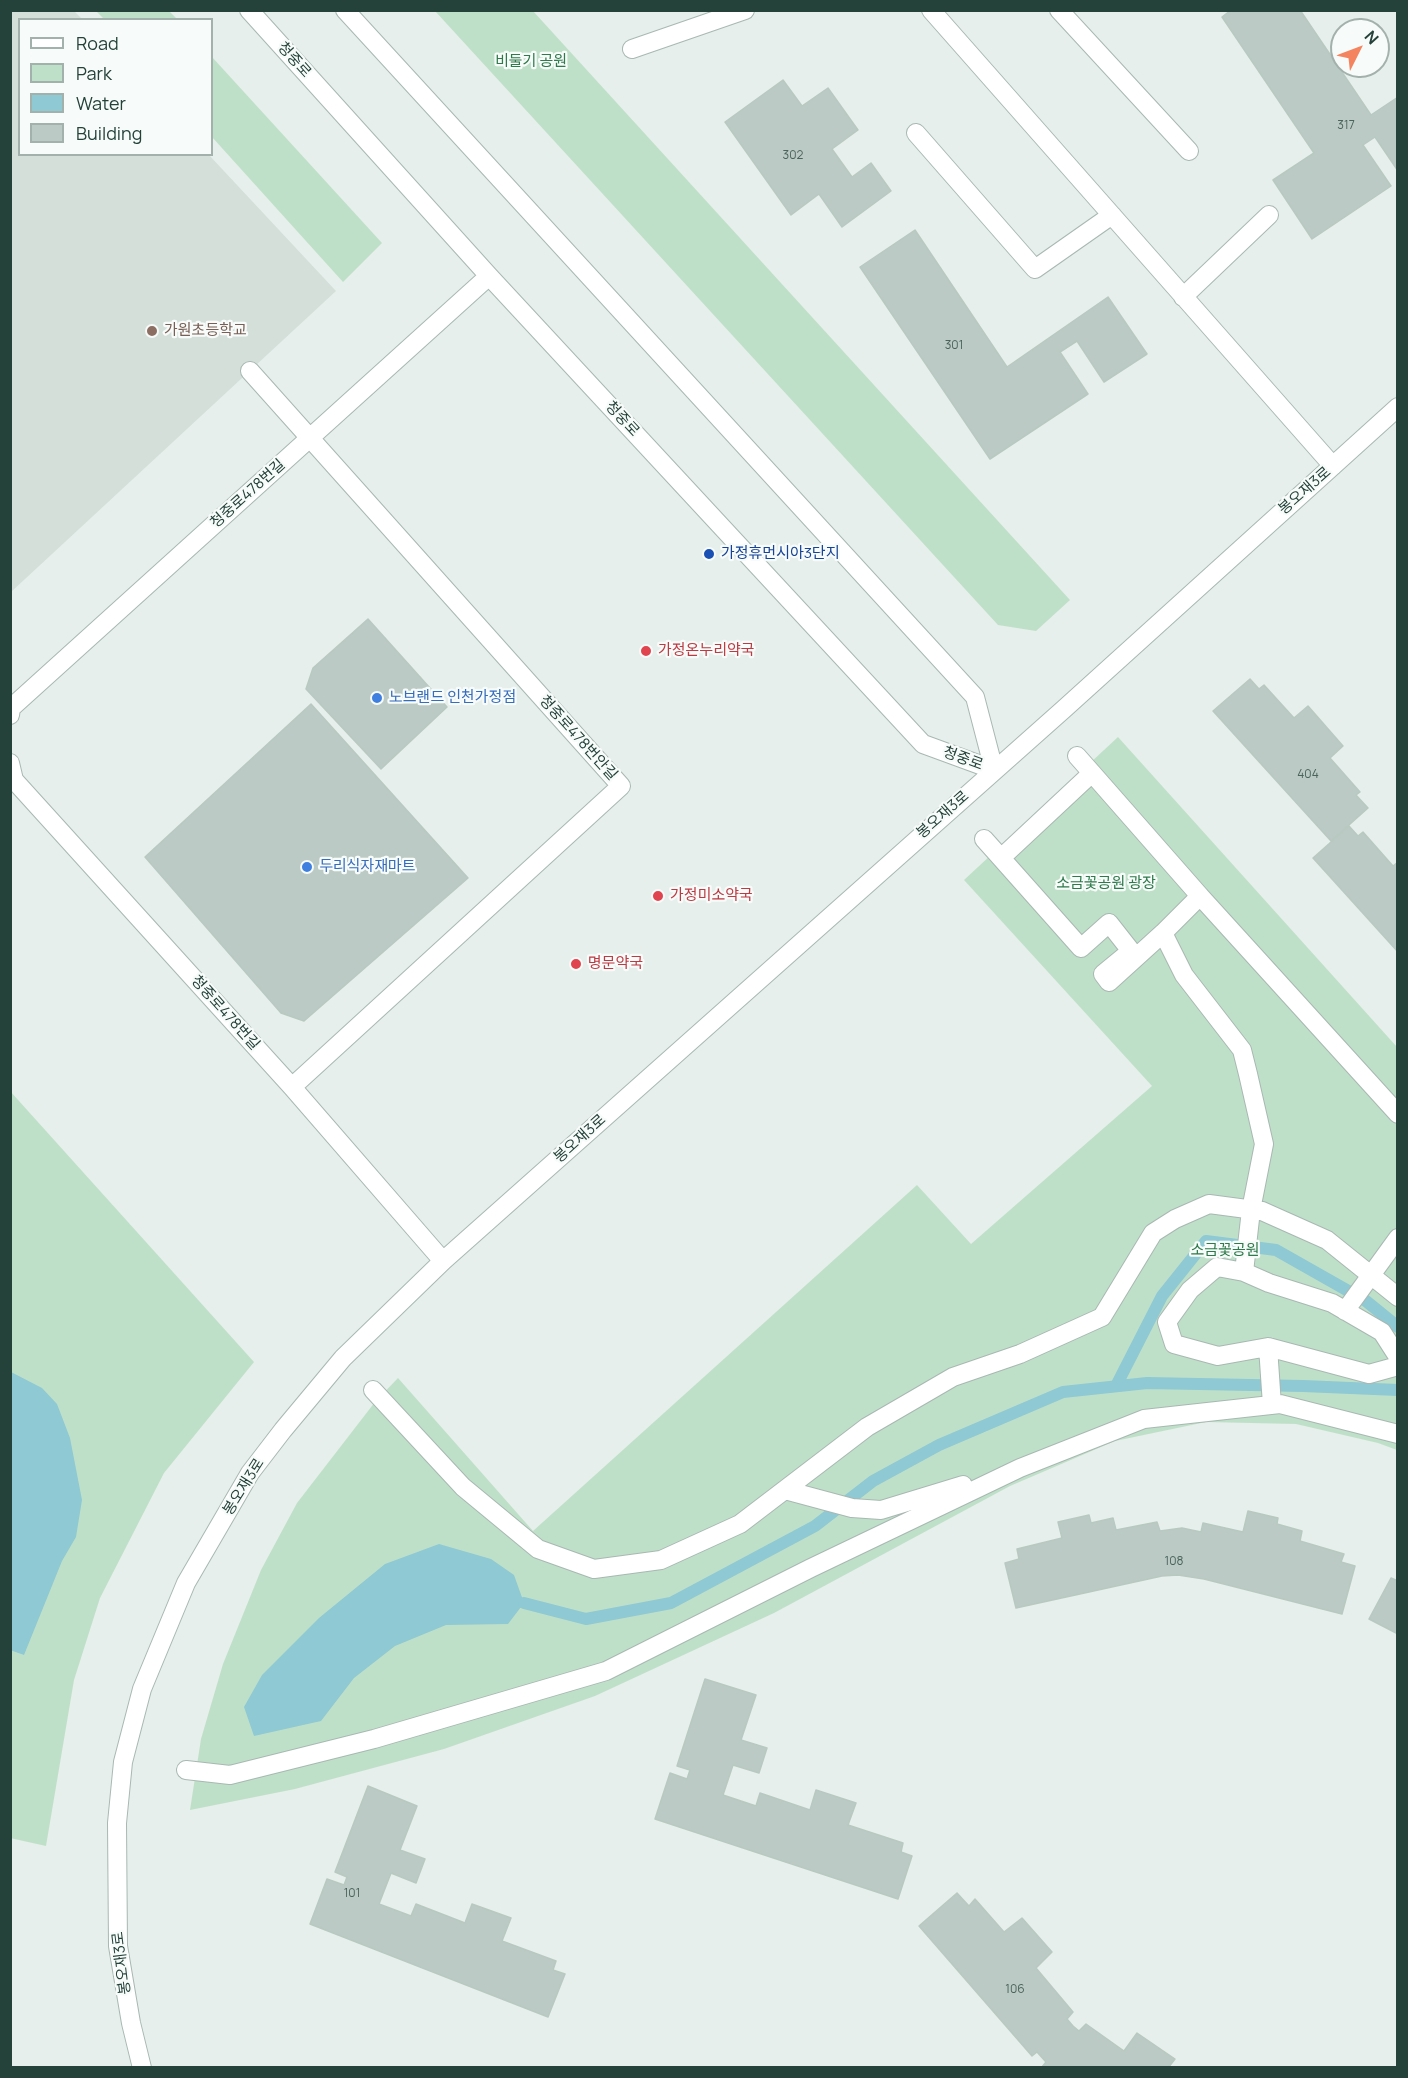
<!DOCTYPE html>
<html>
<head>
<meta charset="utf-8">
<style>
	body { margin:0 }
	#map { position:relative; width:1408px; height:2078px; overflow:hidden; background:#e6efeb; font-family:Manrope,sans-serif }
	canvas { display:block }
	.frame { position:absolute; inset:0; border:12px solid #24423a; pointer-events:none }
	.legend { position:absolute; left:18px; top:18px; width:195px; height:138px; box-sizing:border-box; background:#f7fbf9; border:2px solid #a3b1ad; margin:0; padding:8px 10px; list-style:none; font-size:18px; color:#24423a }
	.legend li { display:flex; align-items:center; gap:12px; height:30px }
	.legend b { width:30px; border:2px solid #a3b1ad }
	.north { position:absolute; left:1330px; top:18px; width:60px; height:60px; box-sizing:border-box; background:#f7fbf9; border:2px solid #a3b1ad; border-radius:50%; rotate:48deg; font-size:16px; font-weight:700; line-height:24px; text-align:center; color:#24423a }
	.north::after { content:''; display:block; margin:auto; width:21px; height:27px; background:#f4845f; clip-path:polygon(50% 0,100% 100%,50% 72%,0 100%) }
</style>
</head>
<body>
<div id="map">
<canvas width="1408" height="2078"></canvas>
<div class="frame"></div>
<ul class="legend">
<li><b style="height:8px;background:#fff"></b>Road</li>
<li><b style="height:16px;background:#bfe0c8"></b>Park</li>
<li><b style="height:16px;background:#8ec9d4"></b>Water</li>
<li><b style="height:16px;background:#bbcac4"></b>Building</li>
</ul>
<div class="north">N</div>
</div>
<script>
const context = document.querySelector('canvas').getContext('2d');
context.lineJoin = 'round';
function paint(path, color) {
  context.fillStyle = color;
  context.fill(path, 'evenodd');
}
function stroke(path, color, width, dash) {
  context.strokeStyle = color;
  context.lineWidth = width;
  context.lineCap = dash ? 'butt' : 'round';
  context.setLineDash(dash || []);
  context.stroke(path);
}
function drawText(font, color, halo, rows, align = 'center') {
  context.font = font + ' Manrope,"Noto Sans KR",sans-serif';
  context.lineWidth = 4.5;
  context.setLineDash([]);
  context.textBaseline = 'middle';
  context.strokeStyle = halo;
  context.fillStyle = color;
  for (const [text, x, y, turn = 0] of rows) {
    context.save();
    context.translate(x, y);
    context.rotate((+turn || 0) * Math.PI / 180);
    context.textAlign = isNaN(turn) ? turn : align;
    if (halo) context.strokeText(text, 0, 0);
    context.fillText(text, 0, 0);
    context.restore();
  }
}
paint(new Path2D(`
	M11 11H74L82 19 20 20V154L209 155 336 291 11 592Z`), '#d4dfda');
paint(new Path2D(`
	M96 11H169L177 19H104Z
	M435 11H533L1070 600 1036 631 998 625Z
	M212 57 382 243 343 282 212 137Z
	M1118 737 1397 1047V1450L1378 1443 1296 1424 1206 1422 1115 1441 1010 1486 774 1613 595 1696 444 1749 295 1789 190 1810 201 1739 223 1664 261 1570 297 1503 375 1402 398 1378 533 1531 917 1185 971 1244 1152 1086 964 880Z
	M10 1091 254 1362 164 1473 100 1598 74 1680 46 1846 10 1838Z`), '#bfe0c8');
paint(new Path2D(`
	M11 1372 42 1388 57 1404 70 1438 82 1500 76 1537 62 1561 24 1655 10 1650Z
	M439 1544 491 1559 514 1575 524 1603 508 1624 446 1625 395 1646 354 1678 321 1721 254 1736 244 1707 262 1675 319 1618 385 1564Z`), '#8ec9d4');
stroke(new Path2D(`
	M1116 1386 1162 1296 1206 1241 1276 1250 1366 1301 1398 1327
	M524 1603 586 1619 671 1603 815 1526 873 1481 939 1445 1063 1392 1147 1383 1303 1386 1398 1390`), '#8ec9d4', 12);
const building = new Path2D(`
	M1231 10H1300L1371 115 1398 97V171L1375 137 1363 145 1391 186 1312 239 1273 180 1314 153 1222 17Z
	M783 80 802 106 828 88 858 130 832 149 852 177 871 163 891 191 842 227 819 194 791 215 725 122Z
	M915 230 1007 367 1108 297 1147 354 1104 382 1077 341 1060 352 1088 394 990 459 860 267Z
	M368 619 447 707 381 769 306 689 313 668Z
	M1250 679 1259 689 1264 685 1294 718 1308 706 1343 746 1330 758 1360 792 1356 795 1368 808 1331 841 1213 711Z
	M311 704 468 878 304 1021 281 1013 145 857Z
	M1349 826 1358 836 1363 832 1393 866 1398 862V952L1313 858Z
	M1248 1511 1278 1518 1277 1524 1302 1531 1300 1541 1344 1554 1341 1562 1355 1566 1342 1614 1204 1579 1178 1575 1162 1576 1016 1608 1005 1563 1019 1559 1017 1549 1062 1538 1058 1522 1089 1515 1091 1523 1113 1518 1116 1530 1157 1522 1160 1531 1182 1528 1201 1532 1203 1523 1243 1532Z
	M1391 1578 1398 1581V1634L1369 1619Z
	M705 1679 756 1695 741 1740 767 1748 759 1773 733 1765 723 1795 756 1806 760 1793 810 1810 816 1790 856 1803 848 1825 903 1843 901 1852 912 1856 898 1899 655 1819 670 1773 687 1779 690 1770 677 1766Z
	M368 1786 417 1806 400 1850 425 1859 416 1883 391 1873 379 1904 411 1916 416 1904 465 1923 472 1904 511 1918 502 1941 556 1961 553 1970 565 1974 548 2017 310 1924 327 1879 344 1885 347 1877 335 1872Z
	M957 1893 969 1906 975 1899 1004 1932 1022 1918 1052 1952 1036 1968 1073 2012 1067 2019 1073 2026 1079 2031 1086 2024 1124 2051 1137 2033 1175 2059 1168 2068 1042 2067 1046 2062 1037 2052 1032 2056 919 1926Z`);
paint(building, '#bbcac4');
stroke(building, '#b8c9c2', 1.5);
const minor = new Path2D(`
	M249 10 489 276 923 744 994 770
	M345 10 975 697 994 770
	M931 10 1333 466
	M1059 10 1189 151
	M632 49 745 10
	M916 133 1035 269 1112 215
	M1183 297 1269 215
	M250 371 621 786 292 1087
	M10 715 11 708 489 276
	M1077 756 1092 773
	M10 763 14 780 292 1087 443 1261
	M984 839 1001 858
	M1200 896 1398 1114
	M1163 933 1109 982 1103 974 1131 951 1109 923 1081 948 1001 858 1092 773 1200 896 1163 933 1184 975 1242 1050 1248 1074 1264 1144 1251 1210 1244 1272
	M1345 1311 1398 1238
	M1268 1347 1272 1405
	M1398 1357 1382 1332 1332 1303 1269 1283 1244 1272 1217 1267 1190 1290 1167 1322 1174 1344 1218 1356 1268 1347 1369 1374 1398 1366
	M373 1390 463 1487 538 1549 594 1569 661 1560 740 1524 867 1427 953 1377 1020 1354 1102 1317 1153 1233 1175 1219 1209 1204 1262 1211 1327 1240 1398 1297
	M785 1490 852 1508 881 1510 963 1485
	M186 1770 230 1775 374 1739 606 1671 811 1568 1020 1468 1144 1419 1280 1404 1398 1434
	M142 2068 131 2023 118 1946 117 1823 123 1762 142 1689 186 1583 250 1473 283 1430 343 1358 443 1261 1064 709 1398 407`);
stroke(minor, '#a8b8b2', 20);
stroke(minor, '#fff', 18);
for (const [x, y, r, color] of [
	[152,331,6,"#8d6e63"],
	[709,554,6,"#1a4fb4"],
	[646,651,6,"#e0444e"],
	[377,698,6,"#3f7fe0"],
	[307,867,6,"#3f7fe0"],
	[658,896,6,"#e0444e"],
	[576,964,6,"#e0444e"]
]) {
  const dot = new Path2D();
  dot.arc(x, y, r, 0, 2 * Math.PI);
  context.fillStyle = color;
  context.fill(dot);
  stroke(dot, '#f7fbf9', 2);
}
drawText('12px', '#4a645c', null, [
	["317",1346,126],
	["302",793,156],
	["301",954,346],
	["404",1308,775],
	["108",1174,1562],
	["101",352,1894],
	["106",1015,1990]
]);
drawText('15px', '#24423a', '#f7fbf9', [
	["청중로",294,60,48],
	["청중로",622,419,47],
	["봉오재3로",1305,491,-41],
	["청중로478번길",248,494,-42],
	["청중로478번안길",578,738,48],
	["청중로",963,759,20],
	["봉오재3로",943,815,-41],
	["청중로478번길",225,1013,48],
	["봉오재3로",580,1139,-42],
	["봉오재3로",244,1487,-58],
	["봉오재3로",122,1963,-97]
]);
drawText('15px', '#2d7a4b', '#f7fbf9', [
	["비둘기 공원",531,62],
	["소금꽃공원 광장",1106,884],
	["소금꽃공원",1225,1251]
]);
drawText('15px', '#785e54', '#f7fbf9', [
	["가원초등학교",164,331]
], 'left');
drawText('15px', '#164399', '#f7fbf9', [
	["가정휴먼시아3단지",721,554]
], 'left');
drawText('15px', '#be3a42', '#f7fbf9', [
	["가정온누리약국",658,651],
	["가정미소약국",670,896],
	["명문약국",588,964]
], 'left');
drawText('15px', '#366cbe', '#f7fbf9', [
	["노브랜드 인천가정점",389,698],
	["두리식자재마트",319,867]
], 'left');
</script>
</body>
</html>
